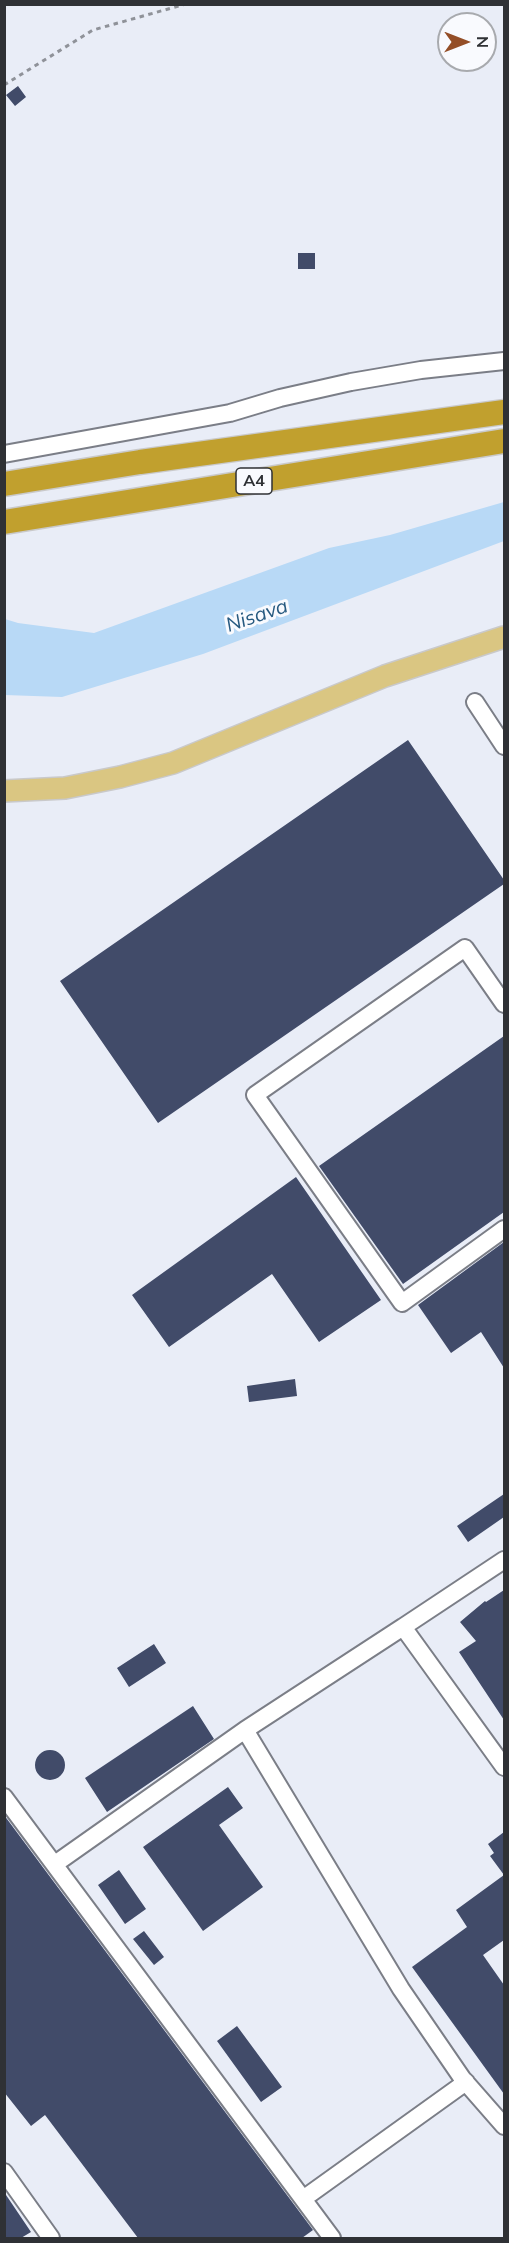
<!DOCTYPE html>
<html>
<head>
<meta charset="utf-8">
<style>
	body { margin:0 }
	#map { position:relative; width:509px; height:2243px; overflow:hidden; background:#e9edf7; font-family:Mulish,sans-serif }
	canvas { display:block }
	.frame { position:absolute; inset:0; border:6px solid #2f3135; pointer-events:none }
	.north { position:absolute; left:437px; top:12px; width:60px; height:60px; box-sizing:border-box; background:#f9fafe; border:2px solid #a8aaae; border-radius:50%; rotate:90deg; font-size:16px; font-weight:700; line-height:24px; text-align:center; color:#2f3135 }
	.north::after { content:''; display:block; margin:auto; width:21px; height:27px; background:#944e27; clip-path:polygon(50% 0,100% 100%,50% 72%,0 100%) }
</style>
</head>
<body>
<div id="map">
<canvas width="509" height="2243"></canvas>
<div class="frame"></div>
<div class="north">N</div>
</div>
<script>
const context = document.querySelector('canvas').getContext('2d');
context.lineJoin = 'round';
function paint(path, color) {
  context.fillStyle = color;
  context.fill(path, 'evenodd');
}
function stroke(path, color, width, dash) {
  context.strokeStyle = color;
  context.lineWidth = width;
  context.lineCap = dash ? 'butt' : 'round';
  context.setLineDash(dash || []);
  context.stroke(path);
}
function drawText(font, color, halo, rows, align = 'center') {
  context.font = font + ' Mulish,sans-serif';
  context.lineWidth = 6;
  context.setLineDash([]);
  context.textBaseline = 'middle';
  context.strokeStyle = halo;
  context.fillStyle = color;
  for (const [text, x, y, turn = 0] of rows) {
    context.save();
    context.translate(x, y);
    context.rotate((+turn || 0) * Math.PI / 180);
    context.textAlign = isNaN(turn) ? turn : align;
    if (halo) context.strokeText(text, 0, 0);
    context.fillText(text, 0, 0);
    context.restore();
  }
}
paint(new Path2D(`
	M504 502V541L203 654 62 697 5 695V619L18 623 94 633 329 548 390 535Z`), '#b8d9f6');
paint(new Path2D(`
	M18 86 26 97 15 106 6 95Z
	M298 253H315V269H298Z
	M408 740 504 880V884L158 1123 60 981Z
	M504 1036V1212L403 1284 319 1166Z
	M296 1177 381 1300 319 1342 272 1274 169 1347 132 1295Z
	M504 1242V1368L481 1332 451 1353 418 1305Z
	M295 1379 297 1396 249 1402 247 1386Z
	M504 1494V1517L468 1542 457 1526Z
	M504 1590V1720L459 1652 476 1641 460 1622 485 1601 486 1602Z
	M154 1644 166 1663 129 1687 117 1668Z
	M193 1706 214 1739 107 1812 85 1778Z
	M35 1765a15 15 0 1 1 30 0a15 15 0 1 1-30 0Z
	M228 1787 243 1808 219 1825 263 1887 203 1931 143 1847Z
	M4 1815 313 2230 302 2238H138L45 2115 31 2126 4 2092Z
	M504 1832V1940L483 1955 504 1985V2094L412 1967 467 1927 456 1910 504 1875 490 1856 494 1853 488 1844Z
	M119 1870 146 1909 125 1924 98 1885Z
	M144 1931 164 1957 154 1965 133 1939Z
	M237 2026 282 2087 261 2102 217 2041Z
	M4 2192 31 2232 21 2238H4Z`), '#414b69');
const minor = new Path2D(`
	M4 454 230 413 280 398 351 382 421 370 504 361
	M475 702 504 746
	M504 1004 465 948 255 1095 402 1303 504 1229
	M504 1560 403 1627 504 1767
	M245 1730 401 1989 462 2078 504 2126
	M4 1797 332 2238
	M55 1864 245 1730 403 1627
	M4 2172 51 2238
	M303 2199 466 2082`);
const major = new Path2D(`
	M4 791 65 788 120 777 173 763 385 676 504 637`);
const highway = new Path2D(`
	M4 484 140 462 504 412
	M4 522 504 441`);
stroke(minor, '#7b7e87', 20);
stroke(major, '#c9c9ca', 24);
stroke(highway, '#c9c9ca', 27);
stroke(new Path2D(`
	M4 85 93 30 186 4`), '#8f9299', 3, [4.5, 4.5]);
stroke(minor, '#fff', 16);
stroke(major, '#dac682', 21);
stroke(highway, '#c1a02e', 24);
for (const [x, y, w] of [
	[254,481,36]
]) {
  const box = new Path2D();
  box.roundRect(x - w / 2, y - 13, w, 26, 4.5);
  context.fillStyle = '#f9fafe';
  context.fill(box);
  stroke(box, '#2f3135', 1.5);
}
drawText('bold 16px', '#2f3135', null, [
	["A4",254,481]
]);
drawText('italic 20px', '#275a80', '#f9fafe', [
	["Nisava",257,616,-19]
]);
</script>
</body>
</html>
